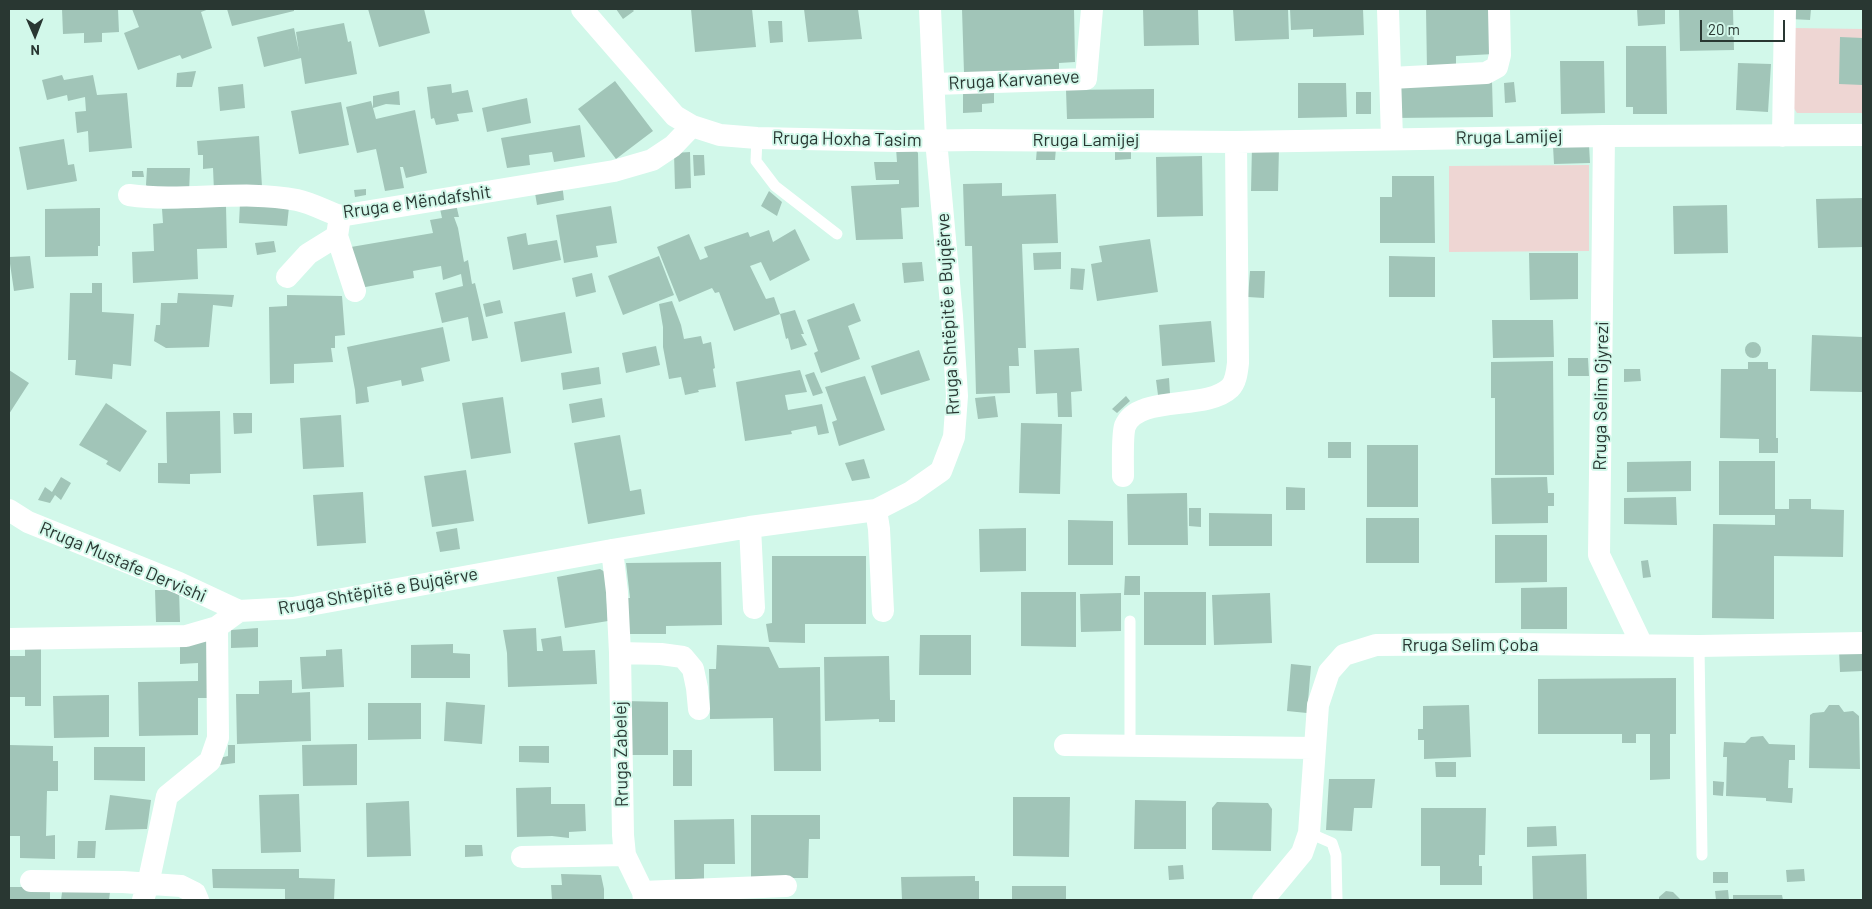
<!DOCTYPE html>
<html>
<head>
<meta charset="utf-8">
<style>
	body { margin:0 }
	#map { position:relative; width:1872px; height:909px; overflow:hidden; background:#d2f8ea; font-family:Barlow,sans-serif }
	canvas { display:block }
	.frame { position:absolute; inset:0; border:10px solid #293732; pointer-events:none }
	.north { position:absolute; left:10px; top:10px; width:50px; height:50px; -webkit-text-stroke:4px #d2f8ea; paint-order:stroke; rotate:179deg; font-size:14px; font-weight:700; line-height:20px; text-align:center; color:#293732 }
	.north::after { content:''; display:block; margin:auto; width:18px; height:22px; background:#293732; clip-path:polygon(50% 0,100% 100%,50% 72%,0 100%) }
	.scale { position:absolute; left:1700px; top:20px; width:85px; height:22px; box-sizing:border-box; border:2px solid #293732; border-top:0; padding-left:6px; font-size:15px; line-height:18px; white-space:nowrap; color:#293732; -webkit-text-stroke:4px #d2f8ea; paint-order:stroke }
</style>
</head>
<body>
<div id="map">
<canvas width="1872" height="909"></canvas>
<div class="frame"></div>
<div class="north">N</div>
<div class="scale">20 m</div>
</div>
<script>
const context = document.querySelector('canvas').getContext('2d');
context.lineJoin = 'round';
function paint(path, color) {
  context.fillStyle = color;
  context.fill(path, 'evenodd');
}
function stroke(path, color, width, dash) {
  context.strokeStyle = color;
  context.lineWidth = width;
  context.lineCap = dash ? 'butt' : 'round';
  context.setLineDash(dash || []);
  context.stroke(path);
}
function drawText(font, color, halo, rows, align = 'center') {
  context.font = font + ' Barlow,sans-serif';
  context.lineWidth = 4;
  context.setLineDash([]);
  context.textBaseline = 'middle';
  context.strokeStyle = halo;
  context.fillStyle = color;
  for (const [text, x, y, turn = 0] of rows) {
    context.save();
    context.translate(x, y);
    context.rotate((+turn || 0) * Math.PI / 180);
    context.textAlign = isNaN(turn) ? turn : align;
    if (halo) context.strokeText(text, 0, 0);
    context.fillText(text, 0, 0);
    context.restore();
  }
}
paint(new Path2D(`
	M1794 28 1863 29V113H1797L1793 107Z
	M1589 165V251L1449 252V166Z`), '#eed6d3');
paint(new Path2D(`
	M62 9H118L119 32 102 33V42L84 43V33L63 34Z
	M132 9H209L201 12 212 48 182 59 180 55 138 70 124 33 139 27Z
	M227 9H294V11L232 26Z
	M368 9H424L430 33 379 47Z
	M616 9H632L634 11 623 19Z
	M691 9H752L756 47 695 52Z
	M804 9H858L862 39 808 42Z
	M962 9H1074L1075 62 1059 63V71L964 73Z
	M1143 9H1198L1199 45 1144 46Z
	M1233 9H1288L1289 39 1235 41Z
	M1290 9H1363L1364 35 1313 37V29L1291 30Z
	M1426 9H1493L1494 54 1456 56V69L1427 70Z
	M1637 9H1665V24L1638 26Z
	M1679 9H1733L1734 50 1680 51Z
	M1791 9H1811L1810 20 1790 19Z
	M768 21H782L783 42 770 43Z
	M344 23 348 42 351 41 357 74 305 84 301 58 264 67 257 37 294 28 299 52 296 32Z
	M1840 37 1863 38V85L1839 84Z
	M1626 46H1666L1667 114H1633V107H1626Z
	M1560 61H1604L1605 113 1561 114Z
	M1738 63 1771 64 1768 112 1736 110Z
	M196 71 192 87H176L177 73Z
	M62 75 64 80 93 75 97 95 127 93 132 148 89 152 88 131 77 133 75 112 86 111 85 97 68 101 67 95 47 100 42 80Z
	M615 81 653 131 616 159 578 109Z
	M1492 81 1493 117 1392 118V83Z
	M1514 82 1516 102 1505 103 1504 83Z
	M1298 83H1346L1347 117 1298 118Z
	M243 84 245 108 220 111 218 87Z
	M451 84 452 93 468 90 473 112 457 114 459 121 436 125 434 118 431 119 427 87Z
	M1154 89V118L1067 119 1066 90Z
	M994 90V103L982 104V112L963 113V91Z
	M399 91 400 105 386 104 373 108 376 119 415 110 427 173 406 178 403 167H400L404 188 385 191 376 149 357 153 346 107 371 101 373 108V96Z
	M1356 92H1371V114H1356Z
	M527 98 531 123 487 132 482 108Z
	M341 102 349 145 299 154 291 111Z
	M580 125 585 157 554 162 552 152 529 155 530 165 507 168 501 138Z
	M259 136 262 187 214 191 213 168 203 169V155H198L197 141Z
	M64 139 68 165 74 164 77 181 27 190 19 147Z
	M1589 145 1590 163 1554 164 1553 146Z
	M1252 146 1279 147 1278 191H1251Z
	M1115 147H1131V159L1115 160Z
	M896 148 916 150 918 153 919 207 901 208 903 239 856 240 851 186 899 184V180H876L874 162H897Z
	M1037 148H1056L1055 160H1036Z
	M690 152 691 188 675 189 674 153Z
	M693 155H704L705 175 694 176Z
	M1202 156 1203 216 1157 217 1156 157Z
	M147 168H190L189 193 149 190 146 185Z
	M132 171H143L144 177H132Z
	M1392 176H1434L1435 243H1380V197H1392Z
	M562 183 564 200 537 205 534 187Z
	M1002 183V196L1056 194 1058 243 1022 244 1026 348H1018L1019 366H1009L1010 393 976 394 972 246H965L963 184Z
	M366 189V195L355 197 354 190Z
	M769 191 782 202 777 216 761 206Z
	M1863 198V247L1818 248 1816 199Z
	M455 200 459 217H454L458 228 464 262 468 260 472 284 475 283 488 338 472 341 468 317 442 323 435 293 463 286 461 274 443 280 441 266 413 271 414 278 360 288 351 247 433 233 430 220 442 218 439 204Z
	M240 203 289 207 287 226 239 223Z
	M1727 205 1728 253 1674 254 1673 206Z
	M226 206 227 248 197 249 198 279 133 283 132 252 154 251 153 224 163 223 162 209Z
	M611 206 617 243 596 246 598 257 564 263 556 215Z
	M100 208V246H98V256L45 257V209Z
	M795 229 810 260 770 281 761 262 750 266 766 299 774 297 780 314 734 331 719 292 715 293 712 288 679 302 657 247 689 234 700 260 708 257 704 247 748 232 750 237 769 230 773 242Z
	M526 233 528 245 557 240 561 260 513 270 507 237Z
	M1150 239 1158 292 1097 301 1091 264 1102 262 1099 246Z
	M274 241 276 252 257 255 255 243Z
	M1061 252V269L1034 270 1033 253Z
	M1529 253H1578V299L1530 300Z
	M30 256 34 288 14 291 9 257Z
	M659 256 674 295 623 315 608 276Z
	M1389 256 1435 257V297H1389Z
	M922 262 924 281 904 283 902 263Z
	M1071 268 1085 269 1083 290 1070 289Z
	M1250 271H1265L1264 298 1248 297Z
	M592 273 596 292 576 297 572 278Z
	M92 283H102V312L134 314 131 366 113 364 112 379 75 375 76 360H68L70 293H92Z
	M178 293 234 295 232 307 213 305 209 347 166 348 154 341 156 325H160L161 303H177Z
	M287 295 342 296 345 335 335 336V348H331L333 362 294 364V383L270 384 269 307 287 306Z
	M500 300 503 313 486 317 483 304Z
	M672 301 681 325 684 339 701 336 703 344 711 342 715 368 713 369 716 387 698 390 699 392 685 395 681 377 669 379 663 347V327L659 304Z
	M854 303 861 321 848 326 860 359 821 373 814 353 818 351 807 320Z
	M795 310 804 334H801L807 345 791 350 788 338 786 339 780 314Z
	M565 312 572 353 521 362 514 322Z
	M1492 320H1553L1554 357 1493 358Z
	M1211 321 1215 362 1162 366 1159 325Z
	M443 327 450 361 421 368 424 381 402 386 401 380 367 387 369 402 356 404 355 390 347 347Z
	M1812 335 1863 337V392L1810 391Z
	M1745 350a8 8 0 1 1 16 0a8 8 0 1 1-16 0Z
	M656 346 660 365 626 373 622 353Z
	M1079 348 1082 391 1071 392 1072 417H1058L1057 393 1036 394 1034 350Z
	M919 350 930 380 881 395 871 366Z
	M1568 358H1588L1589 376H1568Z
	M1553 361 1554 475H1495V398H1491V362Z
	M1748 362H1768V369H1776V438H1778V453H1759V439L1720 438 1721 369H1748Z
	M599 367 601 384 563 390 561 373Z
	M1624 369H1640L1641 381 1624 382Z
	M9 370 29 383 9 414Z
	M800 370 807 392 785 395 788 410 822 404 829 433 818 435 816 426 791 431 792 434 745 441 736 382Z
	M814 372 823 393 813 396 805 375Z
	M865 376 885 430 839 446 832 422 837 420 825 387Z
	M1169 378 1170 394 1158 395 1156 380Z
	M995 396 998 417 978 419 975 398Z
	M1126 396 1130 401 1117 413 1112 409Z
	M503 397 511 453 471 459 462 403Z
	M602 398 605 417 572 423 569 404Z
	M106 403 147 431 120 472 106 464 108 461 79 445Z
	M220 411 221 473 190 474V484L158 483V463H167L166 412Z
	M233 413H252V433L234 434Z
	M341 415 344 467 303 469 300 418Z
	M1021 423 1062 424 1060 494 1019 493Z
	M620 435 630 491 641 489 645 514 588 524 574 443Z
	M1328 442H1351V458H1328Z
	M1367 445H1418V507H1367Z
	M864 459 870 478 852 481 845 463Z
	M1691 461V491L1627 492V462Z
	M1719 461H1775V509H1789V499H1811V509L1844 510 1843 557 1774 556V619L1712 618 1713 524 1775 525V515H1719Z
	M466 470 474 521 432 527 424 476Z
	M61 477 71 483 61 500 55 495 50 503 38 500 45 487 52 492Z
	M1547 477 1548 493H1554V506H1548V523L1492 524 1491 478Z
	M1286 487 1305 488V510H1286Z
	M363 492 366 543 317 546 313 495Z
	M1187 493 1188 545H1128L1127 494Z
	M1676 497 1677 525 1624 524V498Z
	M1189 508H1201V527L1189 526Z
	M1209 513 1272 514V546H1209Z
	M1366 518H1419V563H1366Z
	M1068 520 1113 521V565H1068Z
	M457 528 460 549 440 552 436 532Z
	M1026 528V571L980 572 979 529Z
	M1495 535H1547V582L1495 583Z
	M772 556H866V624H805V643L769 642 766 624 772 623Z
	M1648 560 1651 577 1643 578 1641 561Z
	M721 562 722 625 666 626V634H624L622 598H630L626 563Z
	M600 569 605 572 608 621 565 628 557 577Z
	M1125 576H1140V595H1124Z
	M1567 587V629H1521V588Z
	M155 590H179L180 622H156Z
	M1021 592H1076V647L1021 646Z
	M1144 592H1206V645H1144Z
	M1121 593V631L1081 632 1080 594Z
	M1270 593 1272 643 1214 645 1212 595Z
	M258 628V647L231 648V630Z
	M536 628 537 651H543L541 639 561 636 563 651 595 650 597 684 508 687 507 653 503 630Z
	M920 635H971V675H919Z
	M180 641H207L210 698H198V735L139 736 138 682 198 681V663L180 664Z
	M25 643H41V706H25V697H9V656H25Z
	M453 644V653L470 654V678H411V645Z
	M717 645 769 647 779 668 820 667 821 771H774L773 718 710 719 709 669H716Z
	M1863 648V671L1840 672 1839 650Z
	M342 649 344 687 302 689 300 657 326 656V650Z
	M889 656 890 700H895V722H879V719L825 721 824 657Z
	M1291 664 1311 666 1307 713 1287 711Z
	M1676 678V734H1670V779L1650 780V734H1636V743H1622V734H1538V679Z
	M292 680V693L310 692 311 741 237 744 236 694H259V681Z
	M109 695V737L54 738 53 696Z
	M625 701 668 702V755H625Z
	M446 702 485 705 482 744 444 741Z
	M368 703H421V739L368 740Z
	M1469 705 1471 757 1424 759V740H1418V729H1423V706Z
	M1829 705H1839L1844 712 1853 711 1859 716 1860 769 1809 768 1810 715 1813 713 1824 712Z
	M1763 736 1769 744 1795 745V760H1789L1788 788H1793L1792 803 1766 801V798L1726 796 1727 757H1723L1724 742 1745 743 1751 737Z
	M357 744V785L303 786 302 745Z
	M9 745 53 746V761H58V791H47L46 836 55 835V859L20 858V836H9Z
	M228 745H235V763L220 765 219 758 228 756Z
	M519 746H549V763L519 762Z
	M94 747H145V781L94 780Z
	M673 750H692V786H673Z
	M1435 762H1456V777H1436Z
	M1329 779H1375L1372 808H1354L1352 831 1326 830Z
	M1713 781 1724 782 1723 796 1713 795Z
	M551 787V804H585L586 831 569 832V838L552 836 517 837 516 788Z
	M299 794 301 852 261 853 259 795Z
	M110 795 151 800 147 829 105 830Z
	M1013 797H1070L1069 857 1013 856Z
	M1135 800 1186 801V849H1134Z
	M409 801 411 856 367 857 366 803Z
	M1217 802 1268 803 1272 809 1271 851 1212 850V808Z
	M1421 808H1486L1485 855H1479V866H1482V885H1440V866H1421Z
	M751 815H820V839H809L808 878H751Z
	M734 819 735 864H704V879H675L674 820Z
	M1556 826 1557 846 1527 847V827Z
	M78 841H96L95 858H77Z
	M465 845H482L483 856 465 857Z
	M1586 854 1587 900H1533L1532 856Z
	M1183 865 1184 879 1169 880 1168 866Z
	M212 869H299V878L335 879 334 900H285V889L213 888Z
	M1804 869 1805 881 1787 882 1786 870Z
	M1713 872H1728V883H1713Z
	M561 874 601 875 604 889V900H552L551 885H562Z
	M975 876V881H979V900H902L901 877Z
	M63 885 110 892 109 900H61Z
	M1012 886H1066V900H1012Z
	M9 887H50V900H9Z
	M1728 890 1729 900H1716L1715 891Z
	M1666 891 1673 892 1681 900H1659V897Z
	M1733 895H1782L1783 900H1733Z`), '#a1c5b8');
stroke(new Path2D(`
	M757 138 756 161 775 186 837 234
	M1699 646 1702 855
	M1130 746V621
	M1309 833 1332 843 1336 855 1337 900`), '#fff', 11);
stroke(new Path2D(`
	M582 9 675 116 692 126 720 135 757 138 897 141 974 140 1236 142 1604 136 1863 135
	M1388 9 1392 139
	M1391 78 1486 73 1497 67 1500 55 1499 9
	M934 84 1086 79 1092 9
	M1604 136 1599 555 1642 645
	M1783 136 1785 9
	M129 195C184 203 242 189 297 200 311 203 326 211 340 216L614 171 652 160 673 146 692 126
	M340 216 337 236 355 291
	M287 277 308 254 337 236
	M1123 476C1123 464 1122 435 1125 426 1138 394 1206 411 1230 388 1236 382 1237 372 1238 363L1236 142
	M9 510 28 522 179 583 239 611
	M876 510 879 529 883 611
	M750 527 754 608
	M612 550 617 592 620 653 623 835 625 855 643 892 644 900
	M9 639 186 636 217 627 239 611 293 608 612 550 750 527 876 510 911 492 941 471 954 437 957 396 952 316 936 140 930 9
	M620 653 661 654 683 657 693 669 697 688 699 709
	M1065 745 1314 748
	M522 857 625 855
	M31 881 123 882 181 886 195 893 198 900
	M643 892 786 886
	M143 900 148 884 167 796 210 761 218 738 217 627
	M1263 900 1302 853 1309 833 1318 705 1329 672 1344 655 1376 645 1513 644 1699 646 1863 643`), '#fff', 22);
drawText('18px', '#293732', '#d2f8ea', [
	["Rruga Karvaneve",1014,80,-3],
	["Rruga Lamijej",1509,137,-1],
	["Rruga Hoxha Tasim",847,139,1],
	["Rruga Lamijej",1086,140],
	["Rruga e Mëndafshit",417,202,-8],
	["Rruga Shtëpitë e Bujqërve",948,314,-93],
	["Rruga Selim Gjyrezi",1601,396,-89],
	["Rruga Mustafe Dervishi",123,562,23],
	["Rruga Shtëpitë e Bujqërve",378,591,-10],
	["Rruga Selim Çoba",1470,645],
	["Rruga Zabelej",621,754,-91]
]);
</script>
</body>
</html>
